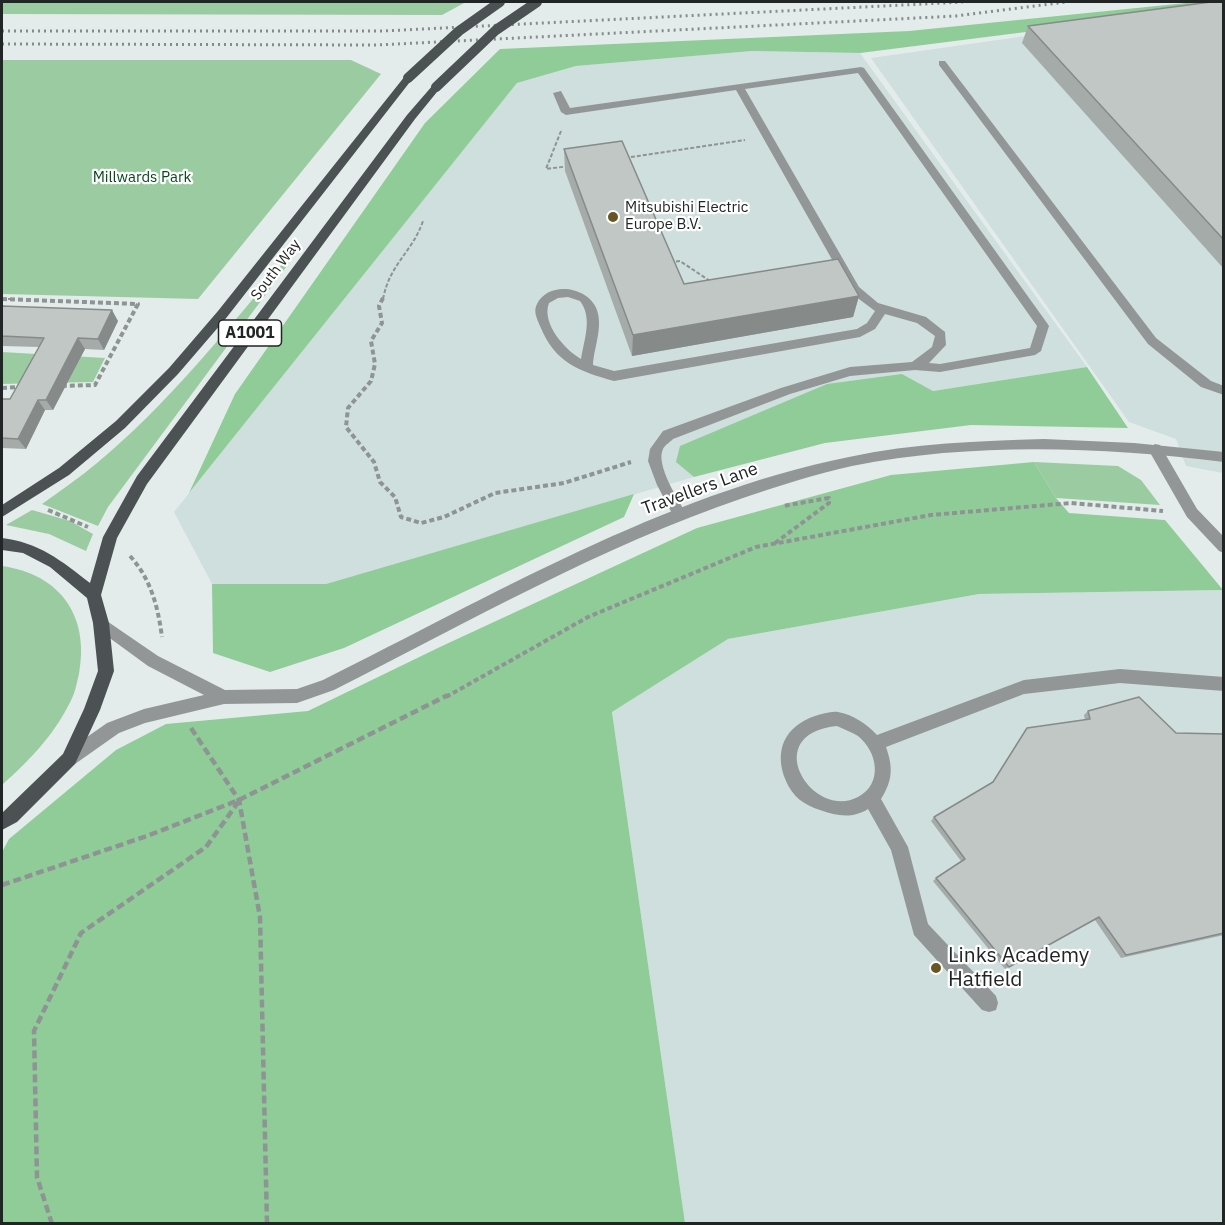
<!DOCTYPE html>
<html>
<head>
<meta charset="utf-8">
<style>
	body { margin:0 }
	#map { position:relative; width:1225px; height:1225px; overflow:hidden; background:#e3eceb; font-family:"IBM Plex Sans",sans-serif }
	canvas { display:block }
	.frame { position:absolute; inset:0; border:3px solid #222525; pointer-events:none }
</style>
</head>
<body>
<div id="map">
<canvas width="1225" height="1225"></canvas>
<div class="frame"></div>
</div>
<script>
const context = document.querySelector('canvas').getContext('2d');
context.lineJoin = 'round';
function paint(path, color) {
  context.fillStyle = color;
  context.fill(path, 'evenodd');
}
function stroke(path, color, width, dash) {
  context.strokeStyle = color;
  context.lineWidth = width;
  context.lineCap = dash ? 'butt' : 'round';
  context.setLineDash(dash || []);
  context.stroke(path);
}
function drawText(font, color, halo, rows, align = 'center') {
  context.font = font + ' "IBM Plex Sans",sans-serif';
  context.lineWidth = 4.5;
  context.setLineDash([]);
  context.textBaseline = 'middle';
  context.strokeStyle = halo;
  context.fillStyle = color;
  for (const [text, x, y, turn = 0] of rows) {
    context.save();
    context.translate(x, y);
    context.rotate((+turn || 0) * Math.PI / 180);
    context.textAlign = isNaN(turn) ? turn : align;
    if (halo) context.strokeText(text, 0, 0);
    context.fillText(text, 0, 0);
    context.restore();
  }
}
paint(new Path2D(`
	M1223 8V473L1186 466 1176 439 1129 422 871 58Z
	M752 51 860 53 1087 367 933 391 902 374 677 462 694 477 326 584H212L174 512 517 83 576 66Z
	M1223 590V1223H685L612 712 728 639 979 594Z`), '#cedfdd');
paint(new Path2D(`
	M2 2H466L442 15 2 14Z
	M2 60H351L381 74 198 299 2 294Z
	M284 262 289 263 108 507 98 526 42 504C60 491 79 478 97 463 167 405 225 332 284 262Z
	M2 352 105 358 93 382 2 384Z
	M1034 462 1118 466 1141 480 1160 505 1056 498Z
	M32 510 70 521 93 534 86 551 49 534 6 525Z
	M2 566C60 574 90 616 79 674 77 681 76 689 73 696 57 732 31 759 2 785Z`), '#9bcca1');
paint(new Path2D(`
	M1196 2H1223V7L860 53 752 51 576 66 517 83 189 493 235 394 425 123 500 49 909 31Z
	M1087 367 1128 428 971 425 825 443 694 477 676 462 680 446 827 384 902 374 933 391Z
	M1034 462 1056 498 1069 513 1165 520 1223 590 979 594 728 639 612 712 685 1223H2V852L9 839 116 750 166 724 308 711 442 646 697 528 891 475Z
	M634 494 624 517 344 648 270 672 213 653 212 584H326Z`), '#90cc98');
stroke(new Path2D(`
	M561 131 546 169 570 166
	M625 158 745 140
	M670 262 680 261 713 283
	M2 299H10
	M383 299C390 263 412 253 423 221`), '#8e9493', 2, [4, 2]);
stroke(new Path2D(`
	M383 298 379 306 382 323 371 341 375 364 371 381 348 408 346 427 374 462 380 482 395 497 401 517 421 523 444 517 495 493 564 483 631 462
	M2 299 138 304 95 385 62 386
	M2 388 22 387
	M48 510 88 527
	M775 543 829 503V498L783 506
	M130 556C151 579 158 607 162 637
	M446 697 588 617 756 547 931 515 1071 503 1163 511`), '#8e9493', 4, [5, 3]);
stroke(new Path2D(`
	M191 728 239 800 260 917 267 1224
	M2 885 147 836 239 800 448 695
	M52 1224 37 1177 34 1031 81 933 206 847 239 801`), '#8e9493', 4.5, [8, 4]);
paint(new Path2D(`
	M939 61H945L1156 338 1211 381 1224 386V395L1201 387 1148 344 939 65Z
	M861 67 864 68 1047 323 1049 326 1041 351 1035 355 940 372 915 370 850 376 790 394 673 439C670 442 665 445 663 449 655 465 679 501 687 515L685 519H675L657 485 648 461 650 449 663 431 781 388 850 367 912 362 932 347 935 336 917 323 885 314 875 329 860 337 614 381C579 371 555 363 540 326 537 319 533 311 537 304 549 280 589 287 597 310 603 328 594 347 593 365L614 371 857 329 867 323 875 311 851 293 736 90 566 115 561 112 553 93 561 91 570 108ZM858 73 1037 326 1030 348 940 364 929 363 946 345 945 332 926 317 878 303 859 287 745 89ZM568 297 580 301C593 318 584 340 581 359 565 350 541 323 549 303L558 298Z
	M1155 444 1160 445 1197 509 1224 537V553L1219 551 1187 517 1148 449Z
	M1120 669 1224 677V691L1120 683 1024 694 886 747C893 767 893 780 881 799L908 847 928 924 996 996 998 1003 996 1010 989 1012 982 1010 914 935 891 850 868 809C852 819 837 816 820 810 804 805 793 797 786 781 773 751 785 726 815 716 822 714 831 711 838 712 852 714 868 725 877 735L1024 680ZM837 726C843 729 852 732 858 736 878 752 883 784 858 797 812 821 758 734 837 726Z`), '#929697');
paint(new Path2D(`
	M1044 439 1134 443 1224 452V462C1101 447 974 442 852 466 815 474 779 486 743 498 600 547 468 622 334 690L297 703 224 704 145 723 119 733 75 764 69 767 63 764 61 759 63 754 107 723 144 709 204 695 148 666 96 628 93 623 96 618 101 617 158 656 225 690 297 689 323 680C492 596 662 495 849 457 913 443 979 441 1044 439Z`), '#929697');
paint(new Path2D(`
	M405 76 413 78 227 317 178 374 125 428 69 475 2 517V505L59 468 116 421 169 368 218 311Z
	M433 85 441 87 415 119 147 484 117 538 101 595 109 623 114 671 100 710 75 764 17 822 2 830V813L63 754 84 709 98 671 93 623 87 598 50 567 23 553 2 550V538C38 542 62 561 90 583L103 537 137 476 407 115Z`), '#4c5253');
stroke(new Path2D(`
	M2 31H383L963 2
	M2 44 377 45 956 16 1066 2`), '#868c8b', 3, [2, 4]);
stroke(new Path2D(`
	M408 78 459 31 500 2
	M436 87 496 30 537 2`), '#4c5253', 10);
paint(new Path2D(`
	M1224 2V269L1022 43 1028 26Z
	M564 149 684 284 859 296 853 317 632 356 565 171Z
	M2 306 118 321 104 350 85 349 53 410H45L26 449 2 448V399H10L39 347 2 346Z
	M1088 711 1176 733 1224 734V935L1121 958 1095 920 1005 969 933 881 936 878 961 861 931 821 934 817 992 783 1027 728 1085 720 1084 715Z`), '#a5aba9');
paint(new Path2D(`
	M859 296 853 317 632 356 633 335Z
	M112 310 118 321 104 350 98 339Z
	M78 338 85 349 53 410 46 400Z
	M38 400 45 410 26 449 18 439Z`), '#868b89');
const building = new Path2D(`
	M1211 2H1224V240L1028 26Z
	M622 141 684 284 838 259 859 296 633 335 564 149Z
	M2 306 112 310 98 339 78 338 46 400H38L18 439 2 438V399H10L44 338 2 336Z
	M1139 697 1176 733 1224 734V933L1126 955 1099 917 1009 967 936 878 965 859 934 817 993 782 1027 728 1090 719 1088 711Z`);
paint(building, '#c0c7c4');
stroke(building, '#868b89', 1.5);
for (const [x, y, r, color] of [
	[613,217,6,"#685524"],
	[936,968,6,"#685524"]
]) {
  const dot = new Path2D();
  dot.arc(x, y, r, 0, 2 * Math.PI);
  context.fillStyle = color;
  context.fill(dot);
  stroke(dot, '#fff', 2);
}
drawText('15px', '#034819', '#fff', [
	["Millwards Park",142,178]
]);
drawText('15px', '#222525', '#fff', [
	["Mitsubishi Electric",625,208],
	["Europe B.V.",625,225]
], 'left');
drawText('15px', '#222525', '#fff', [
	["South Way",276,270,-53]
]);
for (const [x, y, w] of [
	[250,333,63]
]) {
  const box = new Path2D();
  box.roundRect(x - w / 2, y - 13, w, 26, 4.5);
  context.fillStyle = '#fff';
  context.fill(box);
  stroke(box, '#222525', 1.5);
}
drawText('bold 16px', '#222525', null, [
	["A1001",250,333]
]);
drawText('18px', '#222525', '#fff', [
	["Travellers Lane",700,489,-20]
]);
drawText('21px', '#222525', '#fff', [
	["Links Academy",948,956],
	["Hatfield",948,980]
], 'left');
</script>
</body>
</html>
